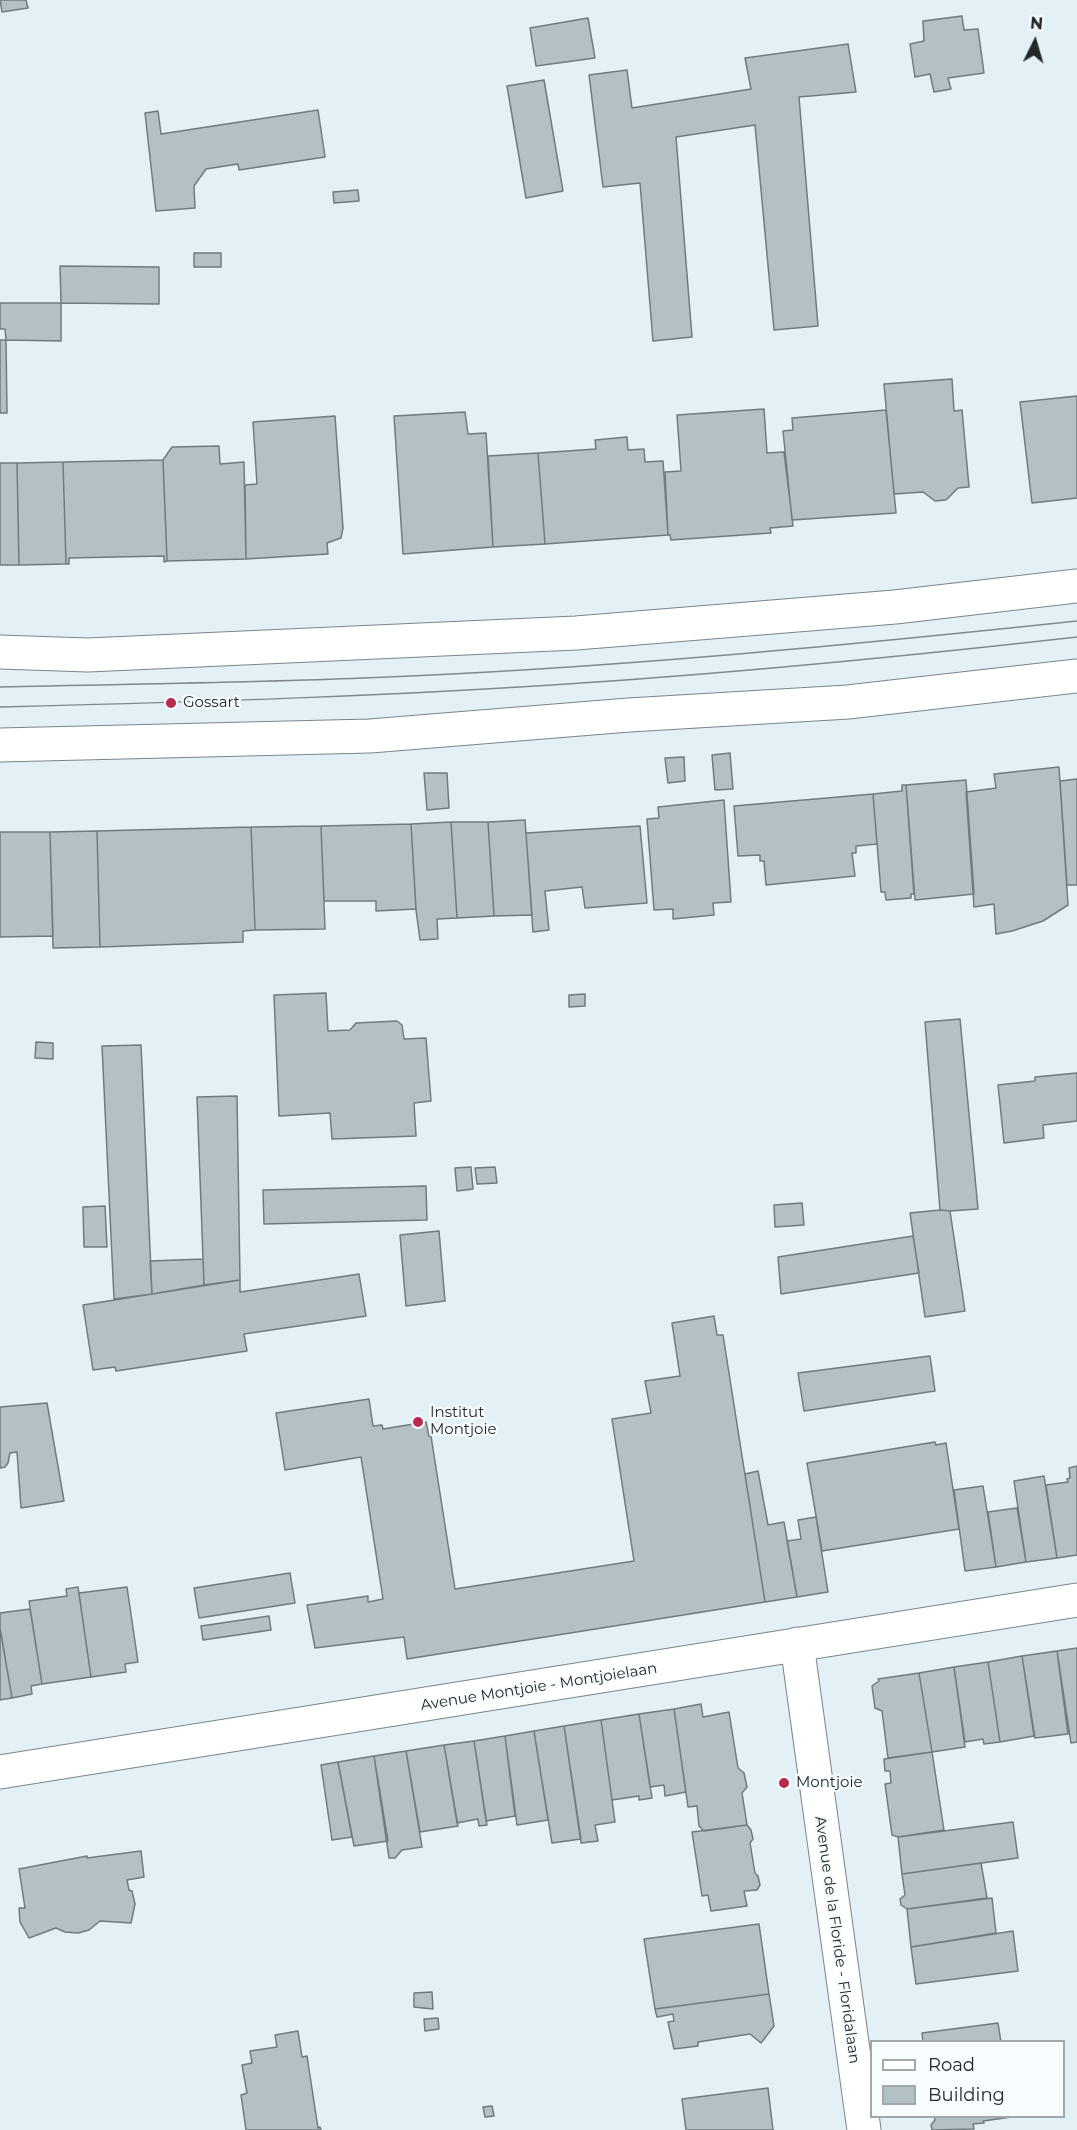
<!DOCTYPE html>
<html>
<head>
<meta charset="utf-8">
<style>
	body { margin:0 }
	#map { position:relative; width:1077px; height:2130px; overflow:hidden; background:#e3f1f6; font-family:Montserrat,sans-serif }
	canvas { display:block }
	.legend { position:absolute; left:870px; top:2040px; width:195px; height:78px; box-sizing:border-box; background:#f7fcfe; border:2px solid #a2a7a9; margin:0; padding:8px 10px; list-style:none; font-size:18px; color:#23282a }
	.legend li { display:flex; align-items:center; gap:12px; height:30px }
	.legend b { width:30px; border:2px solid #a2a7a9 }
	.north { position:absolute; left:1005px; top:12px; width:60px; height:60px; -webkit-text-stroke:4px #f7fcfe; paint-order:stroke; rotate:5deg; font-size:16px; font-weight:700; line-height:24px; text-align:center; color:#23282a }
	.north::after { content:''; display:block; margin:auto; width:21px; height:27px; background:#23282a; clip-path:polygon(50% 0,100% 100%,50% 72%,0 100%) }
</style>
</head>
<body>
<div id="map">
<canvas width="1077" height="2130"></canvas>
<ul class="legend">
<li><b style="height:8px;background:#fff"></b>Road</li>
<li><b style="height:16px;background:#b3c0c5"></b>Building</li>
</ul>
<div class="north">N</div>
</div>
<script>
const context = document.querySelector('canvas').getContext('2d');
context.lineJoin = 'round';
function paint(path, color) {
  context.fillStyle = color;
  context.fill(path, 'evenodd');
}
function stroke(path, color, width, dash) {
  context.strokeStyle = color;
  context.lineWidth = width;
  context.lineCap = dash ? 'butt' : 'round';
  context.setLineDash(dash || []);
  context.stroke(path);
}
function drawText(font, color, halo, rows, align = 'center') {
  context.font = font + ' Montserrat,sans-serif';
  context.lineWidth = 4.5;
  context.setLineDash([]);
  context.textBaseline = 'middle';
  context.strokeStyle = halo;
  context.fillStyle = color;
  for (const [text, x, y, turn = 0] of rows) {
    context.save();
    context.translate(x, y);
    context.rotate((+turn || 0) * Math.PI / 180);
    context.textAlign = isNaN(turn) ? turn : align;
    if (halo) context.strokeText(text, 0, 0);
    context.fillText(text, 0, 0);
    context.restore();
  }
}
const building = new Path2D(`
	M0 0H26L28 8 2 12Z
	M962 16 964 30 978 29 984 73 948 78 951 89 934 92 930 74 915 77 910 44 924 41 923 21Z
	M588 18 595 58 536 66 530 28Z
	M848 44 856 92 799 97 818 326 774 330 755 125 676 137 692 337 653 341 640 183 603 187 589 75 627 70 632 108 751 89 745 58Z
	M544 80 563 191 526 198 507 86Z
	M318 110 325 157 239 170 238 164 206 169 194 186 195 208 156 211 145 113 158 111 161 134Z
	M358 190 359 201 334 203 333 192Z
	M194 253H221V267H194Z
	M60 266 159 267V304L61 303Z
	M0 303H61V341L6 340 5 329H0Z
	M0 340H6L7 413H0Z
	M952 379 954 411 962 410 969 487 958 488 946 500 935 501 923 492 894 494 884 384Z
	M1077 396V498L1032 503 1020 402Z
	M764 409 767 453 784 452 793 526 770 528 771 533 671 540 670 535H668L665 472 681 471 677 415Z
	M886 410 896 513 792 520 783 431 793 430 792 418Z
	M465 412 468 434 486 433 493 547 403 554 394 416Z
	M335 416 343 528 341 538 327 543 328 554 246 559 245 485 257 484 253 422Z
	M627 437 628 450 644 449 645 462 663 461 668 535 545 544 538 453 596 449 595 440Z
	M219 446 220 464 244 462 246 559 167 561 163 460 172 447Z
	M538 453 545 544 493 547 488 456Z
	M163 460 167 561 164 562V556L69 558V564H66L63 462Z
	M63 462 66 564 19 565 17 463Z
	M0 463H17L19 565H0Z
	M730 753 733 789 715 790 712 755Z
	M684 757 685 781 668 783 665 758Z
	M1059 767 1068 905 1043 921 1012 931 996 934 994 904 974 907 966 792 996 788 994 774Z
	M424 773H447L449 808 427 810Z
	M1077 779V885H1067L1060 781Z
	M966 780 974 894 915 900 906 785Z
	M902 785H906L914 894H911V898L886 900 885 892H881L873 794 902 791Z
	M873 794 877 844 856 846V853H852L855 876 766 885 764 861H760V855L738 856 734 806Z
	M724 800 731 902 713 903 714 915 673 919V909L654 910 647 819 659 818 658 807Z
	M525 820 532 915 494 916 488 822Z
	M451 822 457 918 437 919 438 939 420 940 416 910 411 824Z
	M451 822H488L494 916 457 918Z
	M411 824 416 909 376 911V901H324L321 826Z
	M321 826 325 929 255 930 251 827Z
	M640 826 647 903 585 908 582 887 545 891 549 930 533 932 526 833Z
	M251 827 255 930 243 931V942L100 947 97 831Z
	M97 831 100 947 53 948 50 832Z
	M0 832H50L53 936 0 937Z
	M326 993 328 1031 350 1030 356 1023 397 1021 402 1025 404 1039 426 1038 431 1101 414 1103 416 1136 332 1139 330 1113 279 1116 274 995Z
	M585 994V1006L569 1007V995Z
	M960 1019 978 1209 950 1211 940 1210 925 1022Z
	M36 1042 53 1043V1059L35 1058Z
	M141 1045 152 1294 114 1299 102 1046Z
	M1077 1073V1121L1043 1125 1044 1138 1004 1143 998 1085 1035 1081V1077Z
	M237 1096 240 1280 204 1285 197 1097Z
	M471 1167 473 1189 457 1191 455 1168Z
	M495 1167 497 1183 477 1184 475 1168Z
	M426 1186 427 1220 264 1224 263 1190Z
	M802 1203 804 1225 775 1227 774 1205Z
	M105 1206 107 1247H84L83 1207Z
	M940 1210 950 1211 965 1311 925 1317 910 1213Z
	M439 1231 445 1301 406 1306 400 1235Z
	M913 1236 919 1273 781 1294 778 1257Z
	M203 1259 204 1285 152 1294 150 1261Z
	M359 1274 366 1316 244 1334 247 1351 116 1371 115 1367 93 1370 83 1305 240 1280V1292Z
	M714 1316 717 1335H723L765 1602 407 1659 404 1637 315 1648 307 1605 368 1596V1602L383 1599 361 1457 285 1470 276 1413 369 1399 373 1426 382 1425 383 1429 426 1422 429 1436H431L455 1589 634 1561 612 1419 651 1413 645 1381 680 1376 672 1323Z
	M930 1356 935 1391 804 1411 798 1373Z
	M47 1403 64 1501 21 1508 17 1452 10 1453 8 1463 5 1467 0 1468V1407Z
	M935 1442 936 1445 946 1443 959 1529 822 1551 807 1463Z
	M1077 1466V1555L1057 1558 1046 1485 1068 1482 1067 1479 1070 1478 1069 1468Z
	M758 1471 768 1525 784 1522 797 1597 765 1602 745 1474Z
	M1044 1476 1057 1558 1026 1562 1014 1481Z
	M983 1486 996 1567 965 1571 954 1490Z
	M1017 1508 1026 1562 996 1567 988 1512Z
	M816 1517 828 1592 797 1597 787 1541 801 1539 798 1520Z
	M290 1573 295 1603 199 1618 194 1588Z
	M78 1587 91 1677 42 1684 29 1601 67 1596 66 1589Z
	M127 1587 138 1662 125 1664 126 1672 91 1677 79 1593Z
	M30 1609 42 1684 31 1686 32 1694 12 1698 0 1628V1613Z
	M269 1616 271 1630 203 1640 201 1626Z
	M0 1628 12 1698 0 1700Z
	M1077 1648V1742L1071 1743 1057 1651Z
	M1057 1651 1068 1734 1035 1738 1022 1656Z
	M1022 1656 1034 1736 1000 1742 988 1662Z
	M988 1662 1000 1742 984 1744 983 1739 965 1742 954 1667Z
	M954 1667 965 1747 932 1752 919 1673Z
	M919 1673 932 1752 888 1758 882 1711 875 1708 872 1686 879 1681 878 1679Z
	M701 1704 703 1717 729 1712 738 1768 744 1773 747 1787 742 1793 747 1825 704 1831 699 1826 697 1806 688 1807 674 1709Z
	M674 1709 686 1792 665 1796 664 1785 650 1787 639 1714Z
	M639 1714 652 1798 639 1800V1796L612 1800 601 1720Z
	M601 1720 615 1822 595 1825 598 1841 581 1843 564 1726Z
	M564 1726 581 1839 552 1843 534 1731Z
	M534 1731 548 1820 517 1825 505 1736Z
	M505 1736 515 1816 486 1821 474 1741Z
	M474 1741 487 1825 479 1826 478 1819 457 1823 444 1745Z
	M444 1745 458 1826 420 1832 406 1751Z
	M406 1751 422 1847 402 1850 395 1858H389L374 1756Z
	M932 1752 944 1830 898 1837 892 1835 885 1784 891 1783 890 1771H885L884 1759Z
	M374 1756 388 1841 354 1846 338 1762Z
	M338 1762 352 1837 332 1840 321 1765Z
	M1013 1822 1018 1858 902 1874 898 1837Z
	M747 1825 751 1830 753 1839 750 1843 755 1873 758 1876 760 1885 757 1890 744 1891 747 1906 711 1911 708 1895 702 1896 692 1832Z
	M141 1851 144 1877 127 1880 129 1890 132 1891 135 1904 131 1923 100 1921 89 1930 78 1933 65 1932 56 1928 29 1938 20 1922 19 1908H25L19 1869 87 1856V1858Z
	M981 1863 987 1898 907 1909 901 1905 900 1899 905 1895 902 1874Z
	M992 1898 996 1933 911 1947 907 1909Z
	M759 1924 769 1994 655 2009 644 1939Z
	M1013 1931 1018 1971 916 1984 911 1947Z
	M432 1992 433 2009 414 2007V1993Z
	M769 1994 774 2026 761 2043 750 2034 698 2042V2046L674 2049 668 2022 674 2021 673 2014 657 2017 655 2009Z
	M438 2018 439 2029 425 2031 424 2019Z
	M998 2023 1001 2042H923L922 2033Z
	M298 2031 302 2057 307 2056 318 2128 320 2127 321 2130H246L241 2095 247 2093 242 2065 252 2063 250 2051 277 2047 275 2035Z
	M768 2088 773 2130H686L682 2099Z
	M492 2106 494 2116 485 2117 483 2107Z
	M934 2116H1019L983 2121 984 2123 973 2124 974 2129 932 2130 931 2125 935 2120Z`);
paint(building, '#b3c0c5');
stroke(building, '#6f7b80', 1.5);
const minor = new Path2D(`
	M797 1644 864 2130
	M0 1772C359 1716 718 1656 1077 1600`);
const secondary = new Path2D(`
	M0 652 88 655 576 633 895 607 1077 586
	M0 745 370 736 629 715 848 702 1077 676`);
stroke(minor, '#79858a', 35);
stroke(secondary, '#79858a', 35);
stroke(minor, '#fff', 33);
stroke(secondary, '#fff', 33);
stroke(new Path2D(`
	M0 687C121 684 242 683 363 678 602 669 840 646 1077 621
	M0 707C199 702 398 696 596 682 757 671 917 655 1077 637`), '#80898d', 1.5);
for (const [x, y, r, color] of [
	[171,703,6,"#ba2a4f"],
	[418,1422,6,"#ba2a4f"],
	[784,1783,6,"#ba2a4f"]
]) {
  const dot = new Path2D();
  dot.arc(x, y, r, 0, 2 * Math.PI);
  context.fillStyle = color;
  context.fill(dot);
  stroke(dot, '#f7fcfe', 2);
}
drawText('15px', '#23282a', '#f7fcfe', [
	["Gossart",183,703],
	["Institut",430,1413],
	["Montjoie",430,1430],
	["Montjoie",796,1783]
], 'left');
drawText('15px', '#23282a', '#f7fcfe', [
	["Avenue Montjoie - Montjoielaan",539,1687,-9],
	["Avenue de la Floride - Floridalaan",837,1940,82]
]);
</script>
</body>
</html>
